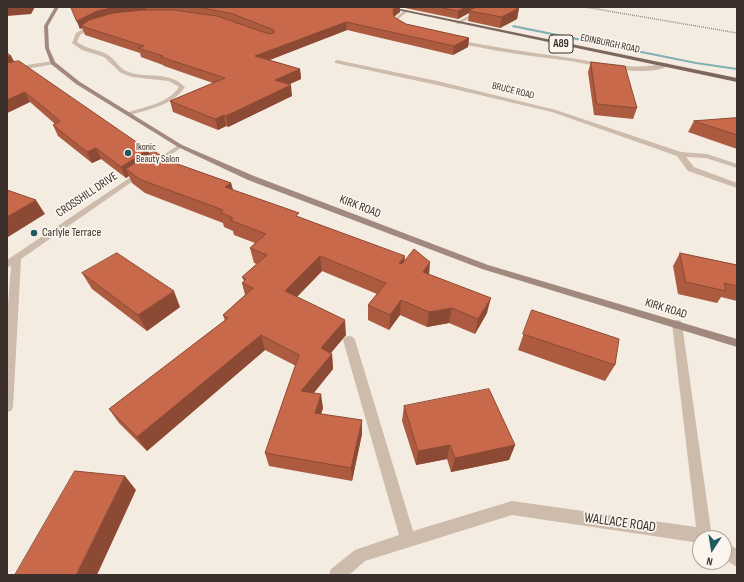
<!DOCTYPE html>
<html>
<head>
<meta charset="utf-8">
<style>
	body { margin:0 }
	#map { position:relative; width:744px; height:582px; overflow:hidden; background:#f4ebe1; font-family:"Sofia Sans Condensed",sans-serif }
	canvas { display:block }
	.frame { position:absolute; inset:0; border:8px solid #3b302b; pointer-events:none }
	.north { position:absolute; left:692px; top:530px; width:40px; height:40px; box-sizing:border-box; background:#fbf5ee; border:1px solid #aea6a0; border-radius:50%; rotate:192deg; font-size:11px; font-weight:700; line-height:16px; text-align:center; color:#3b302b }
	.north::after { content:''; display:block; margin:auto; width:14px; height:18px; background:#1f5a5e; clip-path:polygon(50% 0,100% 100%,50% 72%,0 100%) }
</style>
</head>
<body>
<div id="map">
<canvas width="744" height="582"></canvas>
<div class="frame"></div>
<div class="north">N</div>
</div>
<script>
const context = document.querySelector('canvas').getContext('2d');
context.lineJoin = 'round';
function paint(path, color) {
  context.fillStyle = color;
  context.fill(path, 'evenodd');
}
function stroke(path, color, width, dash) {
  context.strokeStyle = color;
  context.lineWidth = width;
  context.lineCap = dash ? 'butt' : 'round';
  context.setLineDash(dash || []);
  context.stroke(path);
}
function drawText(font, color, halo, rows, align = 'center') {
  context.font = font + ' "Sofia Sans Condensed",sans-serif';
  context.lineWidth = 3.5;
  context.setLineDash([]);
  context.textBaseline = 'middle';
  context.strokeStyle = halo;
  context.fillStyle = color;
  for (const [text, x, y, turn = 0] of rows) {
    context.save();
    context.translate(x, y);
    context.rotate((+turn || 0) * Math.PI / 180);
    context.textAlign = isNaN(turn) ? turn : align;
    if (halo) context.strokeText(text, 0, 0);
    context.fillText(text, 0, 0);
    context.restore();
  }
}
paint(new Path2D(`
	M513 25 696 62 737 68V70L696 64 512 27Z`), '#7fb0b2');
paint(new Path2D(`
	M53 61 55 62V64L7 72V68Z`), '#cdbbac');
paint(new Path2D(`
	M405 10 408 11 398 19 399 23 406 28 404 29 395 25 394 19Z
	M478 11 481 12 459 24 455 23Z
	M92 24 96 25 80 35 77 42C88 50 98 49 108 55 115 59 119 68 126 71 146 80 167 69 185 87 173 105 150 109 130 115H126V113C143 107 168 104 179 87L169 81 132 77 121 73 104 57 82 50 72 43 76 33Z
	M456 40C494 47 532 53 570 58 603 63 634 71 667 63L670 65C648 79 595 65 570 61 531 56 492 51 454 42Z
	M337 60 437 81 556 110 681 152 707 154 737 164V168L706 158 686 157 694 167 737 183V188L688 171 677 156 552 112 437 85 335 63V61Z
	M180 144 182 145V147L21 259 13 407 11 411 7 412V319L11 266 7 267V260Z
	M677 320 681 321 682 324 712 538H700V543L512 515 365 561 349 575H329L331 569 355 550 399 535 343 340 345 337 349 336 353 337 355 340 413 531 512 501 696 527 672 324 673 321Z
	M724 541 737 549V567L724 559Z`), '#cdbbac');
paint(new Path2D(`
	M55 7H59L48 26 49 48 55 62 80 82 182 145 254 176 488 265 737 339V347L482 269 248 180 178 147 76 84 51 64 45 48 44 26Z`), '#a18a7d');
paint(new Path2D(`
	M383 7H391L737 78V82Z`), '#7d675c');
stroke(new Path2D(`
	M585 7 737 33`), '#3b302b', 1.5, [0.5, 1.5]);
paint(new Path2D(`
	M71 7H476L519 8 517 19 500 28 468 21 469 13 458 19 400 7V12L394 17 406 24 469 38 468 47 453 55 347 30 270 60 300 69 301 79 288 85 292 96 228 127 226 126 218 130 173 112 170 101 213 83 164 66 163 65 141 57 140 53 85 35 82 28 80 29Z
	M11 56 14 62 148 150 150 154 169 161 231 183 233 190 299 217 404 261 429 274 487 313 475 334 449 323 427 327 400 315 389 330 368 320V305L377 294 322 271 297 297 346 335 331 353 332 354 333 369 314 393 323 408 321 414 362 434 352 481 269 466 265 453 296 366 265 350 147 451 119 423 109 409 225 321 223 315 245 295 242 283 244 281 242 277 257 264 254 263 250 248 255 243 234 235 233 231 224 227 223 223 145 193 132 183 129 176 126 178 101 159 92 163 58 136 53 125 55 124 30 102 7 113Z
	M591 62 637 108 633 119 594 115 588 72Z
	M737 118V149L688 132 694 121Z
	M680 253 737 265V301L721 297 717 303 678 294 673 266Z
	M82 273 180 307 147 331 92 289Z
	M532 310 615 365 605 381 518 350Z
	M404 406 515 445 509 460 451 472 447 459 416 465 402 421Z`), '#ac5a40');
paint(new Path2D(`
	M7 7H35L31 14 7 16Z
	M123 7H145L147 13 81 26 82 28 80 29 77 21 97 11 112 8Z
	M396 7H400V12L393 17V9Z
	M466 7H476L469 11V13L458 19V11Z
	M519 8 517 19 500 28 502 17Z
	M346 22 347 30 256 65 255 56Z
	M469 38 468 47 453 55 454 46Z
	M11 56 16 65 7 67V57Z
	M300 69 301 79 276 90 275 80Z
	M291 85 292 96 228 127 226 116Z
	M25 92 30 102 7 113V100Z
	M224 115 226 126 218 130 215 119Z
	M96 148 101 159 92 163 87 152Z
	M148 150 152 161 126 169 129 176 126 178 121 167Z
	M231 183 235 197 225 187Z
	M36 200 45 214 8 237 7 235V217Z
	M320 256 322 271 288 306 285 291Z
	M405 256 404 271 399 263Z
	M430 262 429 277 423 272Z
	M174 291 180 307 147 331 138 315Z
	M491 298 487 313 475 334 478 319Z
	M401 300 400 315 389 330 390 315Z
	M452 308 449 323 427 327 429 312Z
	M345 320 346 335 322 363 321 348Z
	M261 335 265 350 147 451 137 437Z
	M332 354 333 369 303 405 301 391Z
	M321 394 323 408 317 426 315 413Z
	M362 420V434L352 481 351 468Z
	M450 445 447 459 416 465 418 451Z
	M515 445 509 460 451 472 455 458Z
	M125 476 136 490 97 575H76Z`), '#8c4a34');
const building = new Path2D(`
	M71 7H123L112 8 97 11 77 21Z
	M198 7H396L393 9 394 17 406 24 469 38 454 46 346 22 255 56 300 69 275 80 291 85 226 116 224 115 215 119 170 101 225 78 161 57 163 56 138 48 144 46 81 26 89 20 113 13 143 10H174L217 16 269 34 274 33V30L233 14Z
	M439 7H466L458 11Z
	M476 7H507L519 8 502 17 469 11Z
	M7 53 11 56 7 57Z
	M19 61 148 150 121 167 96 148 87 152 53 125 60 121 25 92 7 100V63Z
	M591 62 625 66 637 108 597 104Z
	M737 118V135L694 121Z
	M154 151 169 161 231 183 225 187 299 213 296 216 405 256 399 263 402 264 414 249 430 262 423 272 491 298 478 319 452 308 429 312 401 300 390 315 368 305 386 283 320 256 285 291 345 320 321 348 332 354 301 391 321 394 315 413 362 420 351 468 265 453 299 355 261 335 137 437 109 409 228 318 223 315 253 288 242 283 246 279 242 277 267 255 250 248 266 234 230 220 233 218 220 212 223 210 139 179 126 169Z
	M7 190 36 200 7 217Z
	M117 253 174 291 138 315 82 273Z
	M680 253 737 265V286L724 283 726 291 686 282Z
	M532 310 619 339 615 365 523 334Z
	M489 389 515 445 455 458 450 445 418 451 404 406Z
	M75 471 125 476 76 575H15Z`);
paint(building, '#c8694b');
stroke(building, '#8c4a34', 1);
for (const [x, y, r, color] of [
	[128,153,4,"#1f5a5e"],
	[34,233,4,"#1f5a5e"]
]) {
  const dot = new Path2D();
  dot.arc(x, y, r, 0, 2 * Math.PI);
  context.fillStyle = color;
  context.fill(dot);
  stroke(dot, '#fbf5ee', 1.5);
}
drawText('10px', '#3b302b', '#fbf5ee', [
	["EDINBURGH ROAD",610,44,12],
	["BRUCE ROAD",513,91,14]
]);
drawText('10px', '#3b302b', '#fbf5ee', [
	["Ikonic",136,147],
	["Beauty Salon",136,159]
], 'left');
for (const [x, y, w] of [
	[561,44,24]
]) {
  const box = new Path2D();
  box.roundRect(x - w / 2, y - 9, w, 18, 3);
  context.fillStyle = '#fbf5ee';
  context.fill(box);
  stroke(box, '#3b302b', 1);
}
drawText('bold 11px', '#3b302b', null, [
	["A89",561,44]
]);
drawText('12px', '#3b302b', '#fbf5ee', [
	["CROSSHILL DRIVE",87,195,-34],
	["KIRK ROAD",360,207,21],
	["KIRK ROAD",666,309,17]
]);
drawText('12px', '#3b302b', '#fbf5ee', [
	["Carlyle Terrace",42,233]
], 'left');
drawText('14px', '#3b302b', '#fbf5ee', [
	["WALLACE ROAD",620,523,8]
]);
</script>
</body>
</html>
